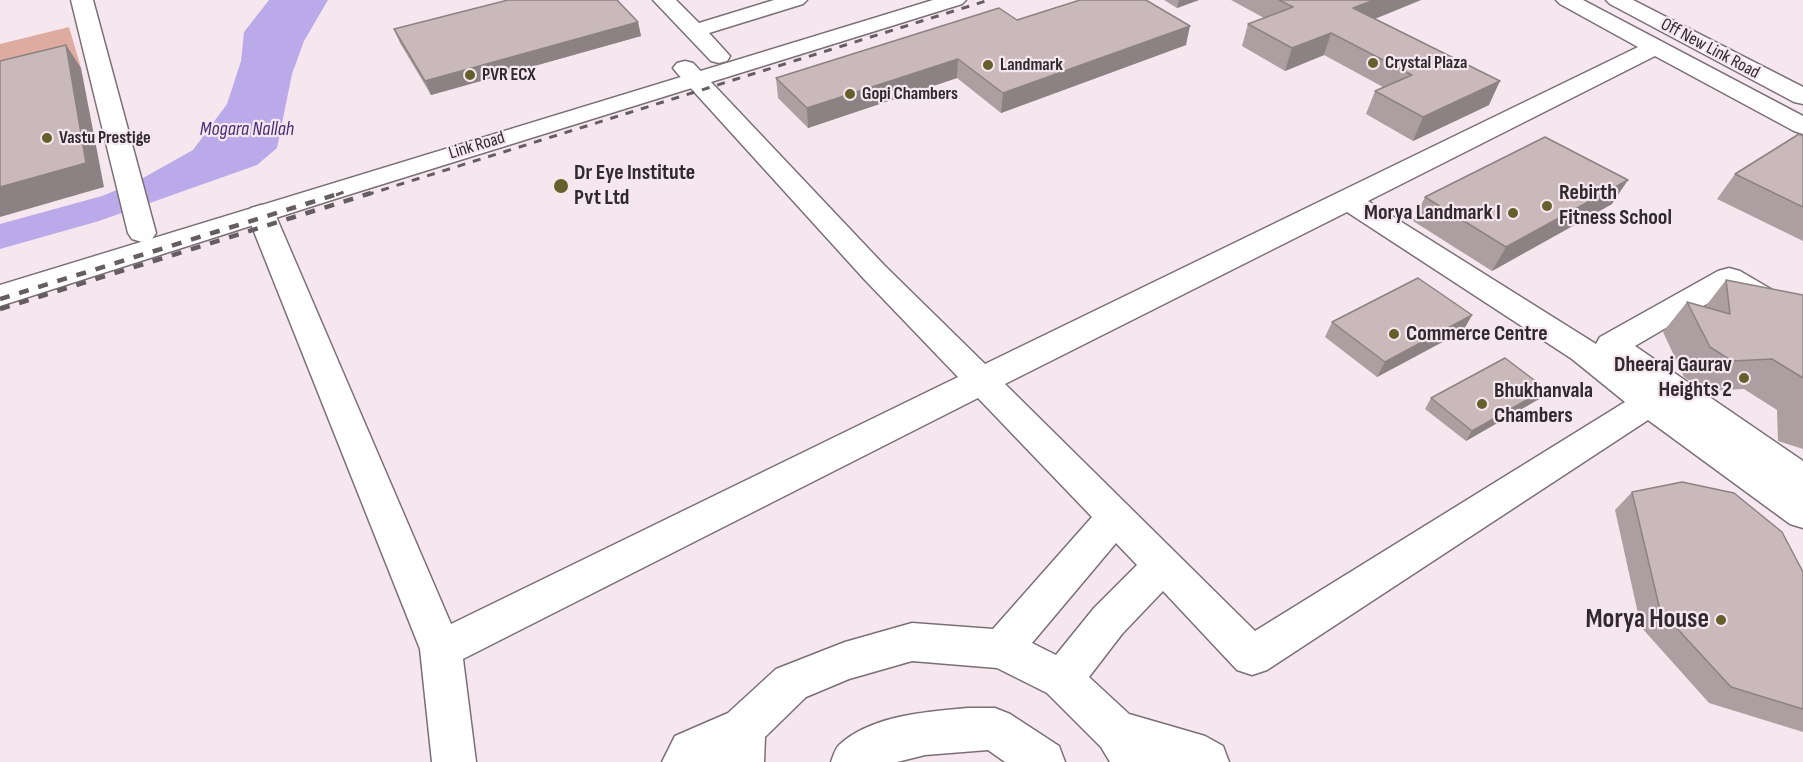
<!DOCTYPE html>
<html>
<head>
<meta charset="utf-8">
<style>
	body { margin:0 }
	canvas { display:block; background:#f6e7ef }
</style>
</head>
<body>
<canvas width="1803" height="762"></canvas>
<script>
const context = document.querySelector('canvas').getContext('2d');
context.lineJoin = 'round';
function paint(path, color) {
  context.fillStyle = color;
  context.fill(path, 'evenodd');
}
function stroke(path, color, width, dash) {
  context.strokeStyle = color;
  context.lineWidth = width;
  context.lineCap = dash ? 'butt' : 'round';
  context.setLineDash(dash || []);
  context.stroke(path);
}
function drawText(font, color, halo, rows, align = 'center') {
  context.font = font + ' "Sofia Sans Condensed",sans-serif';
  context.lineWidth = 4.5;
  context.setLineDash([]);
  context.textBaseline = 'middle';
  context.strokeStyle = halo;
  context.fillStyle = color;
  for (const [text, x, y, turn = 0] of rows) {
    context.save();
    context.translate(x, y);
    context.rotate((+turn || 0) * Math.PI / 180);
    context.textAlign = isNaN(turn) ? turn : align;
    if (halo) context.strokeText(text, 0, 0);
    context.fillText(text, 0, 0);
    context.restore();
  }
}
paint(new Path2D(`
	M69 27 81 68 0 88V44Z`), '#deaba1');
paint(new Path2D(`
	M269 0H328L304 41 292 74 277 148 257 165 99 221 0 249V224L102 196 134 183 193 150 227 104 241 61 244 32Z`), '#baaae9');
const minor = new Path2D(`
	M71 0H93L156 233 152 239 142 242 132 239 128 233Z
	M653 0H676L699 23 774 0H807L803 4 709 33 730 56 727 61 719 63 711 61Z
	M1556 0H1583L1803 116V134L1794 131 1655 56 1368 201 1596 344 1600 337 1718 271 1729 268 1740 271 1803 308V333L1792 330 1729 291 1635 346 1803 461V528L1790 524 1648 420 1267 670 1252 675 1237 670 1163 591 1122 634 1089 677 1129 714 1205 736 1223 746 1229 762H1110L1101 747 1047 693 997 668 912 661 849 679 806 697 765 737 764 762H662L675 736 728 713 776 669 845 642 912 623 993 629 1092 517 978 398 463 659 476 762H432L420 649 247 214 251 208 261 205 271 208 275 214 451 624 958 377 864 279 677 73 673 68 677 63 685 61 693 63 884 265 985 364 1638 47 1560 4ZM1347 212 1572 359 1625 402 1255 631 1005 384ZM1116 543 1137 565 1094 608 1056 655 1032 643Z
	M1606 0H1633L1803 87V104L1794 102 1610 4Z
	M968 708H995L1010 714 1059 746 1065 762H1005L988 750 925 755 897 762H831C833 757 835 749 839 745 872 715 926 712 968 708Z`);
const major = new Path2D(`
	M933 0H966L962 4 338 198 0 306V285Z`);
stroke(minor, '#7b6f76', 3);
stroke(major, '#7b6f76', 3);
paint(minor, '#fff');
paint(major, '#fff');
stroke(new Path2D(`
	M336 195 344 192
	M366 195 989 0`), '#665d61', 3, [8, 8]);
stroke(new Path2D(`
	M0 299 341 193
	M0 309 371 193`), '#665d61', 4.5, [10, 10]);
paint(new Path2D(`
	M1164 0H1199L1177 8Z
	M1231 0H1421L1374 19 1489 105 1413 141 1366 114 1375 91 1383 87 1324 55 1285 71 1242 46 1248 24 1264 18Z
	M1017 20 1186 45 1001 113 957 78 808 128 778 98 776 78Z
	M638 22 641 36 431 95 400 43 394 29Z
	M1803 136V241L1717 199 1735 174Z
	M1425 197 1612 204 1492 271 1413 221Z
	M1726 280 1803 295V449L1778 441 1777 410 1744 389 1705 391 1684 377 1663 332 1687 302 1705 307Z
	M1472 315 1463 331 1377 377 1325 337 1332 322Z
	M1431 398 1539 399 1466 441 1425 409Z
	M1632 492 1803 572V732L1709 703 1641 627 1615 510Z`), '#ad9fa1');
paint(new Path2D(`
	M1179 0H1199L1177 8Z
	M1374 0H1421L1345 31 1353 8Z
	M638 22 641 36 431 95 425 81Z
	M1190 26 1186 45 1001 113 1003 93Z
	M1331 33 1324 55 1285 71 1292 48Z
	M66 45 81 68 104 187 0 217V187Z
	M958 59 957 78 808 128 807 108Z
	M1500 81 1489 105 1413 141 1423 117Z
	M1628 180 1612 204 1492 271 1506 247Z
	M1472 315 1463 331 1377 377 1385 362Z
	M1546 389 1539 399 1466 441 1472 431Z`), '#8d8283');
const building = new Path2D(`
	M508 0H617L638 22 425 81 394 29Z
	M1080 0H1146L1190 26 1003 93 958 59 807 108 776 78 999 8 1017 20Z
	M1279 0H1374L1353 8 1500 81 1423 117 1375 91 1412 75 1331 33 1292 48 1248 24 1293 7Z
	M66 45 86 163 0 187V61Z
	M1799 134 1803 136V207L1735 174Z
	M1545 137 1628 180 1506 247 1425 197Z
	M1418 278 1472 315 1385 362 1332 322Z
	M1726 280 1803 295V378L1772 359 1732 361 1710 347 1687 302 1730 314Z
	M1505 358 1546 389 1472 431 1431 398Z
	M1682 482 1734 493 1782 532 1803 572V709L1731 687 1660 610 1632 492Z`);
paint(building, '#c9b9bb');
stroke(building, '#8d8283', 1.5);
for (const [x, y, r, color] of [
	[1373,63,6,"#655f2b"],
	[988,65,6,"#655f2b"],
	[470,75,6,"#655f2b"],
	[850,94,6,"#655f2b"],
	[47,138,6,"#655f2b"],
	[561,186,8,"#655f2b"],
	[1547,206,6,"#655f2b"],
	[1513,213,6,"#655f2b"],
	[1394,334,6,"#655f2b"],
	[1744,378,6,"#655f2b"],
	[1482,404,6,"#655f2b"],
	[1721,620,6,"#655f2b"]
]) {
  const dot = new Path2D();
  dot.arc(x, y, r, 0, 2 * Math.PI);
  context.fillStyle = color;
  context.fill(dot);
  stroke(dot, '#f6e7ef', 2);
}
drawText('18px', '#302a2d', '#f6e7ef', [
	["Off New Link Road",1710,49,28],
	["Link Road",477,146,-17]
]);
drawText('bold 18px', '#302a2d', '#f6e7ef', [
	["Crystal Plaza",1385,63],
	["Landmark",1000,65],
	["PVR ECX",482,75],
	["Gopi Chambers",862,94],
	["Vastu Prestige",59,138]
], 'left');
drawText('italic 20px', '#472e77', '#f6e7ef', [
	["Mogara Nallah",247,130]
]);
drawText('bold 22px', '#302a2d', '#f6e7ef', [
	["Dr Eye Institute",574,173],
	["Pvt Ltd",574,198],
	["Rebirth",1559,193],
	["Fitness School",1559,218],
	["Morya Landmark I",1501,213,"right"],
	["Commerce Centre",1406,334],
	["Dheeraj Gaurav",1732,365,"right"],
	["Heights 2",1732,390,"right"],
	["Bhukhanvala",1494,391],
	["Chambers",1494,416]
], 'left');
drawText('bold 27px', '#302a2d', '#f6e7ef', [
	["Morya House",1709,620]
], 'right');
</script>
</body>
</html>
